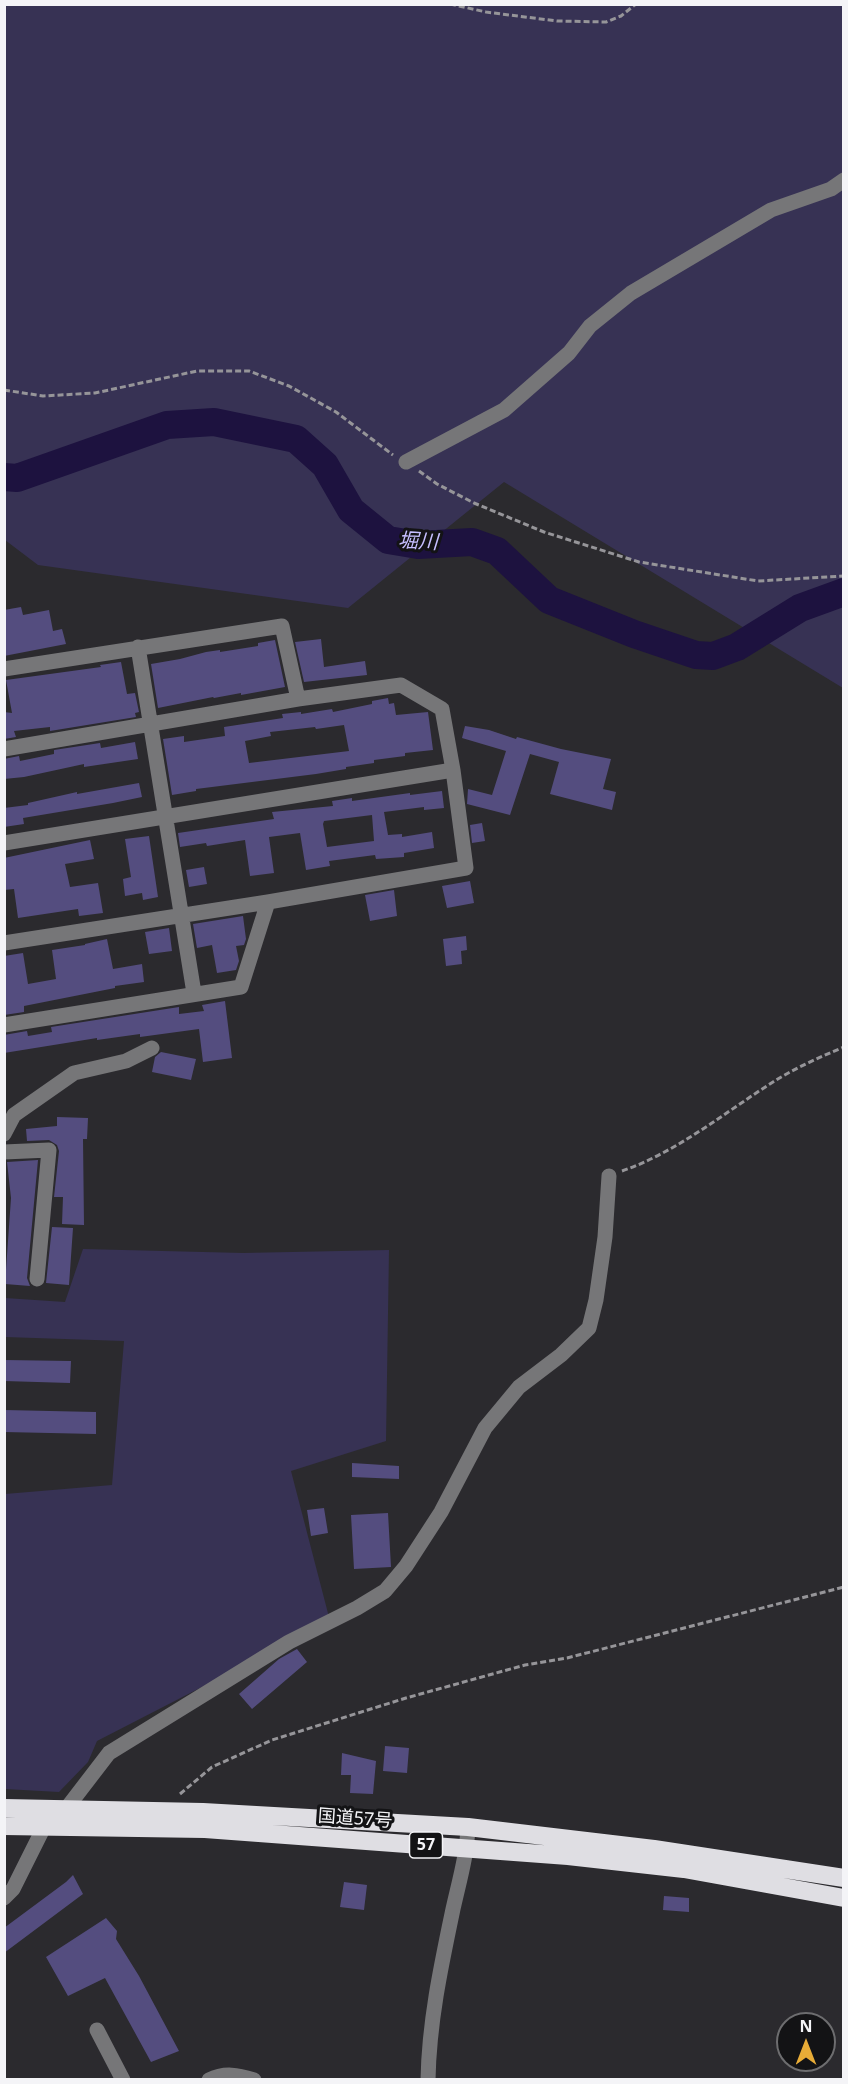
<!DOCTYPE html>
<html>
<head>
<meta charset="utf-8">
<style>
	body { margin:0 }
	#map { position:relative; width:848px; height:2084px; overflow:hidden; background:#2b2a2e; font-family:"Noto Sans",sans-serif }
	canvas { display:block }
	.frame { position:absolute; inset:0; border:6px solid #f4f4f7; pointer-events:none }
	.north { position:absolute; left:776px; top:2012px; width:60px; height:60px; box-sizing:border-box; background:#131315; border:2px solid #6d6d6f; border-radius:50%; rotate:0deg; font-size:16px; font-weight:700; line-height:24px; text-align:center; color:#f4f4f7 }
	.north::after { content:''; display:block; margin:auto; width:21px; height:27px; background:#e8ac37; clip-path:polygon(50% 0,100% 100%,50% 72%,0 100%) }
</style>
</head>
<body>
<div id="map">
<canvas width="848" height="2084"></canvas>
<div class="frame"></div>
<div class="north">N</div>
</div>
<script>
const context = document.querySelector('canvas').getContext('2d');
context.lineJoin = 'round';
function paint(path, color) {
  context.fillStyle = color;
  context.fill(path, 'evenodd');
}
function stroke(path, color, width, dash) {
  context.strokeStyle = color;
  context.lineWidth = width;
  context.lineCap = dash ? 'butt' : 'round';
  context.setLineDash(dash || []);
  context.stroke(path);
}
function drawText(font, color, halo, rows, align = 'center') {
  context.font = font + ' "Noto Sans","Noto Sans JP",sans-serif';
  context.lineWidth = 6;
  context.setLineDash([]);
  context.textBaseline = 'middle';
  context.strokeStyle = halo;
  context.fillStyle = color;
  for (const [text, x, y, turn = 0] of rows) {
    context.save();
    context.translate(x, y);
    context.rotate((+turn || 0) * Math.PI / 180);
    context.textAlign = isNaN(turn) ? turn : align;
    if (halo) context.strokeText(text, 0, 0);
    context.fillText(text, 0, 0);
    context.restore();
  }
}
paint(new Path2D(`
	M5 5H843V688L504 482 348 608 38 565 5 540 4 220 6 217 4 211Z
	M83 1249 243 1253 389 1250 386 1441 291 1471 330 1621 97 1741 88 1762 59 1792 5 1789V1494L112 1485 124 1341 5 1337V1298L65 1302Z`), '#373254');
stroke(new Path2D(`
	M4 477 17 478 167 425 214 422 296 439 325 465 351 510 388 540 418 545 472 542 497 551 549 600 634 634 696 655 713 656 737 647 800 608 844 592`), '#1d123f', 28);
paint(new Path2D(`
	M21 607 23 615 49 610 53 631 62 629 66 644 4 656V610Z
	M321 639 324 667 365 661 367 675 304 682 295 642Z
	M275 640 285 687 241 695V693L214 698 213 697 158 708 151 664 180 659 206 652 220 650V652L258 646V643Z
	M121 662 127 694 135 693 139 712 135 713 136 717 50 731V727L14 731 16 737 4 739V712L12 713 6 680 101 667 100 665Z
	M388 698 389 704 394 703 396 715 428 712 433 750 405 753V756L374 760V763L346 767V769L316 774 196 789V791L172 795 163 739 184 736V742L225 736 224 727 283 718 282 714 301 712V714L332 709 333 712 372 704V701ZM344 725 349 751 249 763 245 741 271 736 270 732 315 727 316 729Z
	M465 726 489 730 516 739 517 737 561 749 611 759 603 789 616 792 612 810 550 794 559 762 530 754 510 815 467 804 468 789 492 795 506 751 462 738Z
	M135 742 138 759 84 767V764L24 777 4 779V759L19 756 20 761 54 754V750L100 743 101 748Z
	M139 783 142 797 113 803 23 818 24 824 4 827V808L28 805V803L77 792V794Z
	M442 791 444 808 424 810V807L384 812 388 835 402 834V837L432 832 434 848 404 853V857L376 859 375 855 329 861 330 866 306 870 300 833 269 837 274 873 250 876 245 840 207 846 206 843 180 847 178 833 274 819 272 812 333 806 332 801 352 798V801L410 793V795ZM372 815 374 841 327 847 323 824 324 821Z
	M482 823 485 841 472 843 470 825Z
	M149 836 158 897 143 900 142 893 125 896 123 879 131 877 125 839Z
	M90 840 94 859 65 864 70 887 98 883 103 913 79 916 78 909 18 918 14 889 4 890V858Z
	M204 867 207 884 189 887 186 870Z
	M470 881 474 903 447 908 442 886Z
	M394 890 397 916 370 921 365 895Z
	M243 916 246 939 244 945 236 946 239 961 236 970 217 973 212 945 197 948 193 924Z
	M169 928 172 951 149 954 145 932Z
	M466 936 467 950 461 951 462 964 446 966 443 939Z
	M107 939 113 969 142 964 144 982 115 986V988L24 1006V1012L4 1015V956L23 953 28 984 56 979 52 950 85 945V944Z
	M225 1001 232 1058 203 1062 199 1029 140 1037V1034L97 1040V1038L4 1053V1035L27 1031 28 1036 52 1032 51 1027 179 1007V1014L204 1011 202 1005Z
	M161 1052 196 1059 191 1080 152 1072 155 1057Z
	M57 1117 88 1118 87 1139H83L84 1225 62 1224 63 1197H54L59 1151 57 1145 49 1140 27 1141 26 1129 57 1126Z
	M38 1160 27 1278 30 1286 5 1284 11 1198 7 1162Z
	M52 1227 73 1228 69 1285 46 1283Z
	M4 1360 71 1361 70 1383 4 1381Z
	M4 1410 96 1412V1434L4 1432Z
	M352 1463 399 1466V1479L352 1477Z
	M324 1508 328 1533 311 1536 307 1510Z
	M388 1513 391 1567 354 1569 351 1515Z
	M297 1649 307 1662 252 1709 239 1694 279 1659Z
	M385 1746 409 1748 407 1773 383 1771Z
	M342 1753 376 1761 373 1794 350 1793 351 1775H341Z
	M73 1875 83 1894 4 1953V1928L66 1882Z
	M344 1882 367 1885 364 1910 340 1907Z
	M664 1896 689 1898V1912L663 1910Z
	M106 1918 117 1931 116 1939 139 1976 179 2051 151 2062 105 1978 68 1996 46 1957Z`), '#544d7f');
stroke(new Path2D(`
	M450 4 486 12 557 21 606 22 621 16 636 4
	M4 390 43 396 95 393 197 371H249L289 386 336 412 393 455
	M419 471 437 484 474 503 544 532 639 562 758 581 844 576
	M622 1171C677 1152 724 1113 773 1082 795 1068 820 1057 844 1047
	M180 1794 212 1767 272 1740 406 1698 525 1665 567 1658 844 1587`), '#969599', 3, [6, 3]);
stroke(new Path2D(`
	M406 462 504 410 569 353 590 326 631 293 771 210 831 189 844 180
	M138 647 194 993
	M4 669 282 626 298 699
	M4 749 298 699 401 685 442 709 453 770 466 868 268 902 4 943
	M4 843 453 770
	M4 1025 241 987 268 902
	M4 1134 14 1115 74 1073 126 1061 152 1048
	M4 1152 49 1150 37 1279
	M4 1898 13 1889 44 1827 66 1809 109 1753 289 1642 357 1608 385 1591 406 1566 441 1512 485 1428 519 1387 561 1355 589 1328 596 1300 605 1237 609 1176
	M97 2030 123 2080
	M209 2080C225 2072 238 2075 254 2080
	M428 2080C429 2022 441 1966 453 1909 459 1882 467 1855 468 1827`), '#767678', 15);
stroke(new Path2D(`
	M4 1808 203 1812 468 1827 654 1849 844 1878
	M4 1826 205 1829 568 1856 684 1869 844 1898`), '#dfdee3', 18);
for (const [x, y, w] of [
	[426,1845,33]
]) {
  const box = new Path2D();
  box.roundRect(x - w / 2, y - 13, w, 26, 4.5);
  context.fillStyle = '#131315';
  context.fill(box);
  stroke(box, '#f4f4f7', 1.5);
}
drawText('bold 16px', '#f4f4f7', null, [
	["57",426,1845]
]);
drawText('18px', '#f4f4f7', '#131315', [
	["国道57号",355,1819,4]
]);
drawText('italic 20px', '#c6bfff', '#131315', [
	["堀川",418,542,3]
]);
</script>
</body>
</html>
